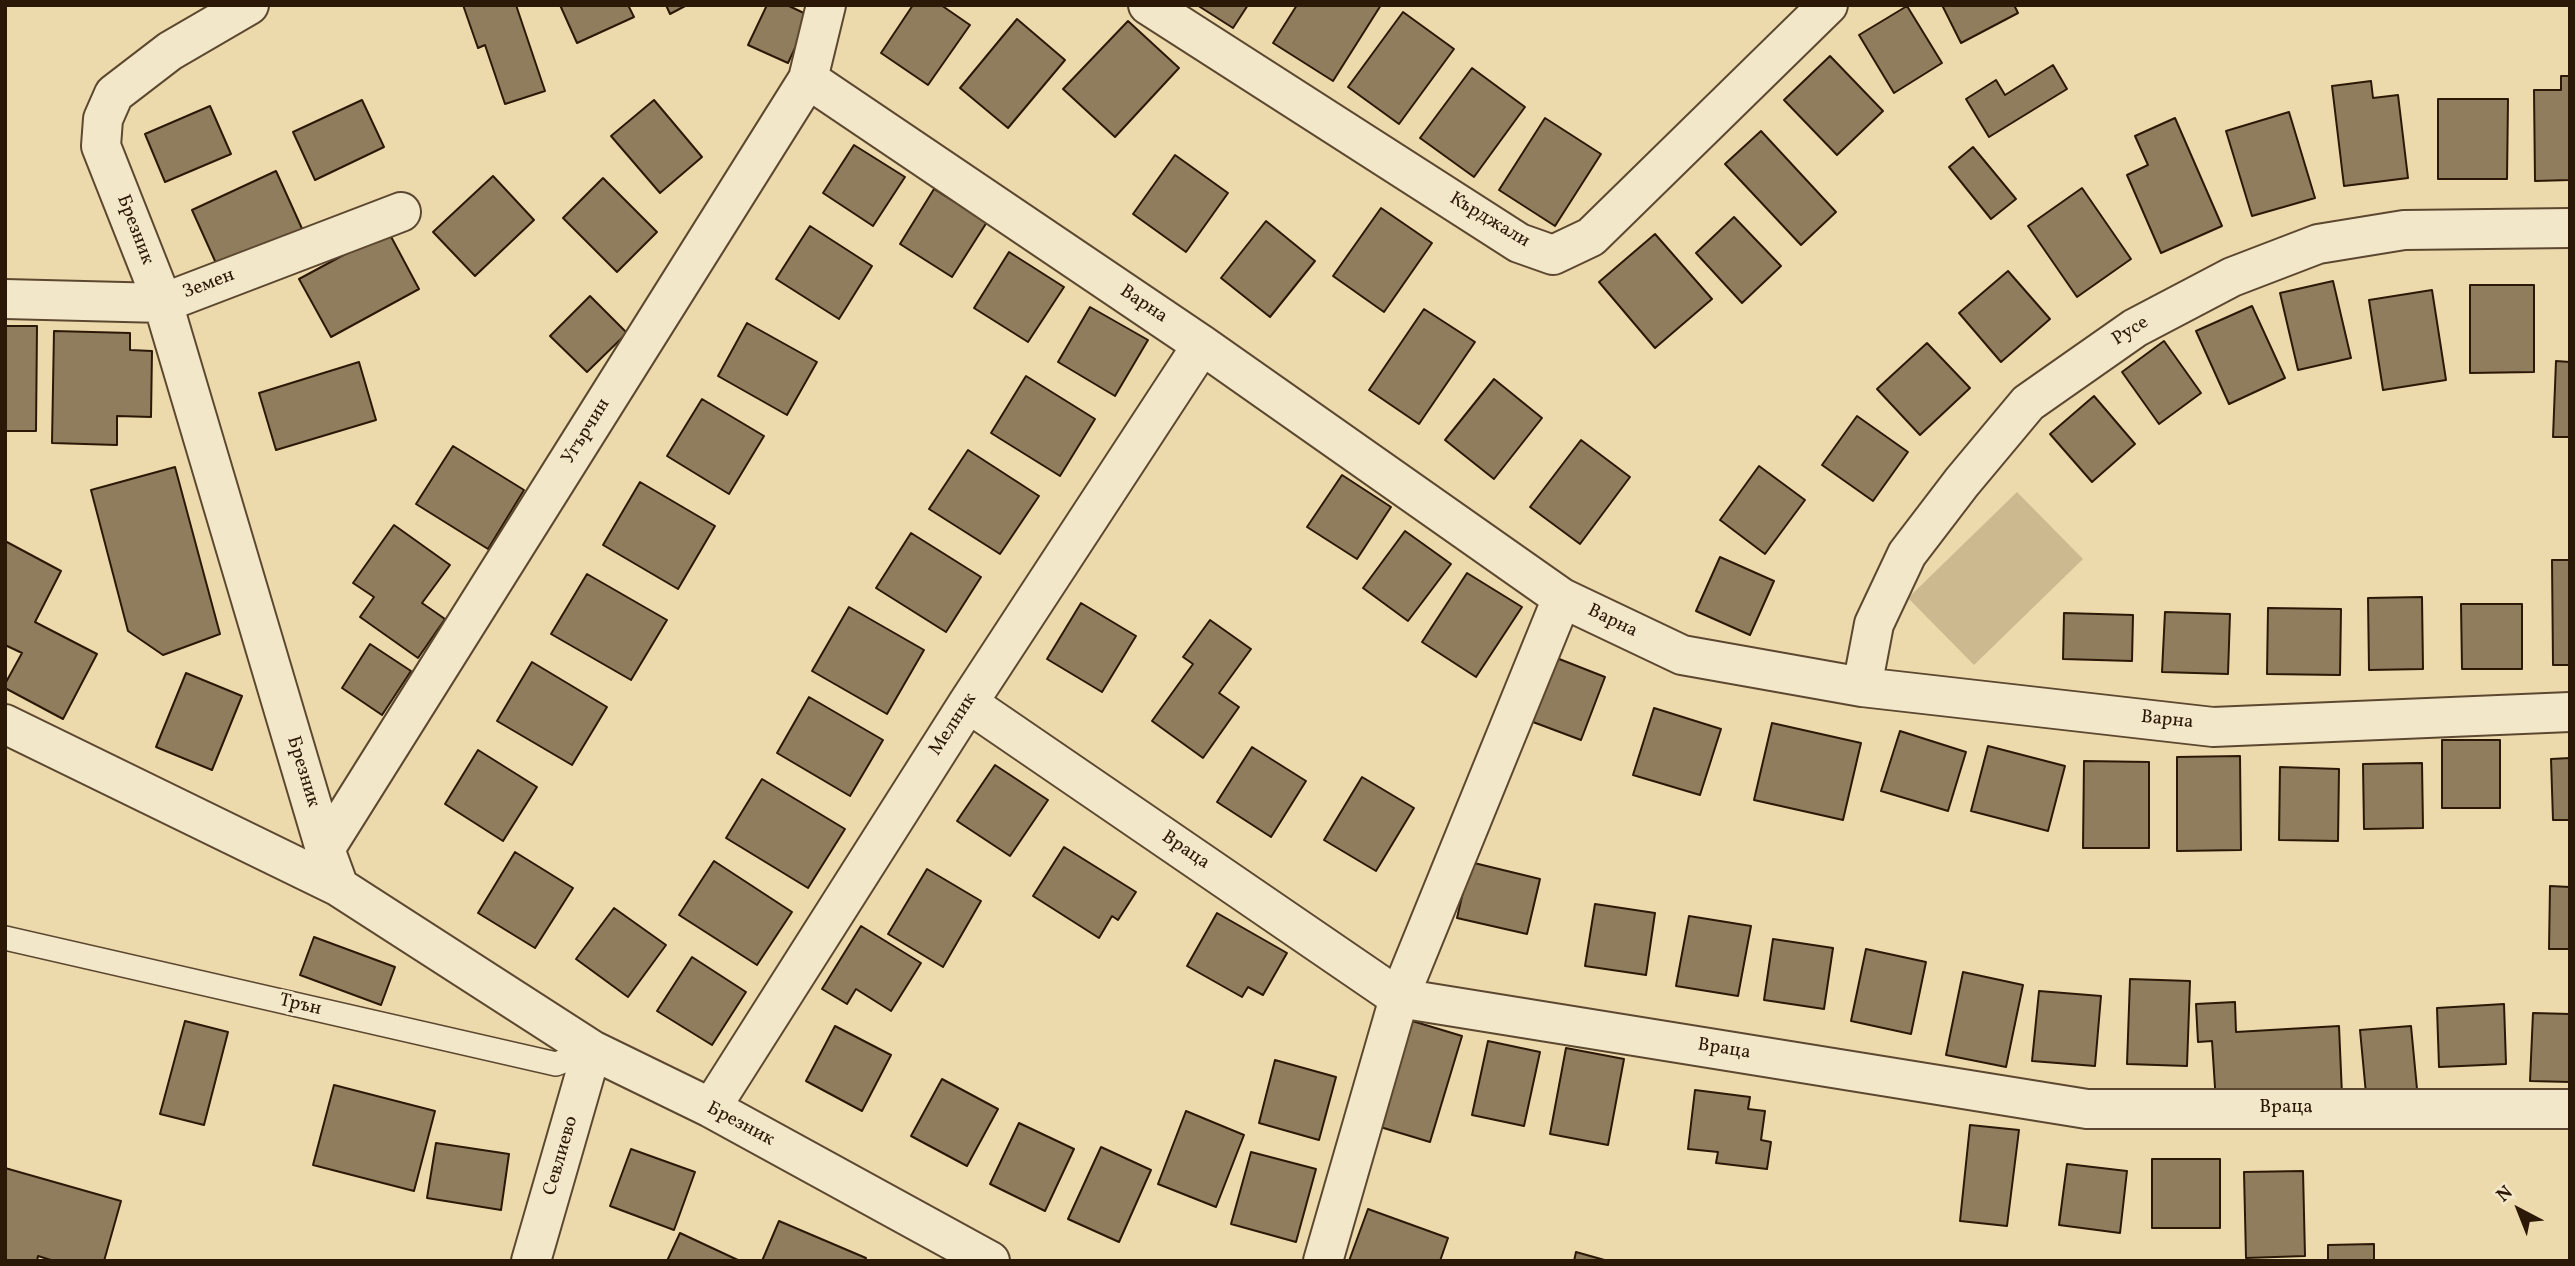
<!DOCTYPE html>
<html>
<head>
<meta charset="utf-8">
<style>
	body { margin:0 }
	#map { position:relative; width:2575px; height:1266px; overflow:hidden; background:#eddaac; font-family:Vollkorn,serif }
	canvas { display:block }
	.frame { position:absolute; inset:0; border:7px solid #2c1807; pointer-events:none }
	.north { position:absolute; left:2484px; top:1175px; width:70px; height:70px; -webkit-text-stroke:5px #f3e7c9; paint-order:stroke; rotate:318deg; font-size:19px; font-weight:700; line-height:28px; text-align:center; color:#2c1807 }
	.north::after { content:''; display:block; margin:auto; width:24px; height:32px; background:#2c1807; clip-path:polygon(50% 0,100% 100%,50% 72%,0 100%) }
</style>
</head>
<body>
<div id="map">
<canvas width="2575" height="1266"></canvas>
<div class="frame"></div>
<div class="north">N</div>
</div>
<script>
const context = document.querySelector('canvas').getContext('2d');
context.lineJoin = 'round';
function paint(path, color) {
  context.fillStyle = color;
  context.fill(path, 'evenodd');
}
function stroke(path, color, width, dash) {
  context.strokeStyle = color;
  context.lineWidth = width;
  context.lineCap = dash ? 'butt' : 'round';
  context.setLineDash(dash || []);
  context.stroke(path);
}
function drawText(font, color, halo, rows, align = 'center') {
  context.font = font + ' Vollkorn,serif';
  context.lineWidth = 6;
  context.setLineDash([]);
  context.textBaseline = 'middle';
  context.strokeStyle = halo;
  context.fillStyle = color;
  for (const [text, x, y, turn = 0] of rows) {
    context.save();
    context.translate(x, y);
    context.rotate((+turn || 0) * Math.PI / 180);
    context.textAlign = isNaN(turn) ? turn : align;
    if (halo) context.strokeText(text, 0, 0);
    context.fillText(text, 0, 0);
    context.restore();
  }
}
paint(new Path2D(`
	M2017 492 2083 559 1974 665 1908 598Z`), '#ccb990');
const building = new Path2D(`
	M463 5H516L545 91 505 104 485 45 478 48Z
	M560 5H628L634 17 577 43Z
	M666 5H687L670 14Z
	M767 5H787L810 16 788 63 748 45Z
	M913 5H941L970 25 928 85 881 53Z
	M1197 5H1248L1233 28Z
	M1297 5H1381L1333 81 1273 43Z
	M1942 5H2014L2018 13 1961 43Z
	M1907 6 1942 63 1894 93 1859 35Z
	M1403 12 1454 49 1399 124 1348 87Z
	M1017 19 1065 60 1008 128 960 88Z
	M1128 21 1179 68 1115 137 1063 89Z
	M1830 56 1883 111 1837 155 1784 100Z
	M2053 65 2067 89 1989 137 1966 99 1996 80 2005 95Z
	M1472 68 1525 107 1474 177 1420 138Z
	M2561 76H2570V180L2535 181 2534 90H2561Z
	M2371 81 2373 98 2398 95 2408 178 2344 186 2332 86Z
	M2438 99H2508L2507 179H2438Z
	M362 100 384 147 315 180 293 132Z
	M654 100 702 157 660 193 611 136Z
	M210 106 231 154 165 182 145 134Z
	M2289 112 2315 198 2252 216 2226 131Z
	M1545 118 1601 154 1555 226 1499 190Z
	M2175 118 2222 226 2161 253 2127 175 2148 165 2135 136Z
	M1761 131 1836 212 1801 245 1725 164Z
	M854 145 905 177 873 226 823 193Z
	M1973 147 2016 199 1991 219 1949 167Z
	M1175 155 1228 193 1186 252 1133 214Z
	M276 171 304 233 220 272 192 210Z
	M493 176 534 220 475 276 433 232Z
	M603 178 657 232 617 272 563 218Z
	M2082 188 2131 259 2077 297 2028 226Z
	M934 189 987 222 952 277 900 244Z
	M1381 208 1432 243 1384 312 1333 276Z
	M1734 217 1781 266 1742 303 1696 253Z
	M1266 221 1315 261 1270 317 1221 278Z
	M810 226 872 266 839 319 776 279Z
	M388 231 419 289 331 337 299 279Z
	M1655 234 1712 299 1655 348 1599 282Z
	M1009 252 1064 287 1028 342 974 308Z
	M2008 271 2050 319 2001 362 1959 313Z
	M2333 281 2351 358 2298 370 2280 293Z
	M2470 285H2534V372L2470 373Z
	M2432 290 2446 380 2383 390 2369 300Z
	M590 296 627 333 587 372 550 336Z
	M2252 306 2285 378 2229 404 2196 331Z
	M1090 307 1148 340 1115 396 1058 362Z
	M1424 309 1475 342 1419 424 1369 390Z
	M747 323 817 362 787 415 718 376Z
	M5 326H37L36 431H5Z
	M54 331 130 333V350L152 351 151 417 117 416V445L52 443Z
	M2164 341 2201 393 2159 424 2122 372Z
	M1927 343 1970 388 1920 435 1877 389Z
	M2556 361 2570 362V437H2553Z
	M359 362 376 420 276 450 259 393Z
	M1026 376 1095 419 1060 476 991 433Z
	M1494 379 1542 418 1494 479 1445 440Z
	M2094 396 2135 444 2092 482 2050 434Z
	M702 399 764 436 729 494 667 456Z
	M1857 416 1908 452 1873 501 1822 465Z
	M1581 440 1630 477 1580 544 1530 507Z
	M453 446 524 490 488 549 416 504Z
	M968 450 1039 496 1000 554 929 509Z
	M1759 466 1805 500 1765 554 1720 520Z
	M175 467 220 634 163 655 128 631 91 490Z
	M1342 475 1391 507 1357 559 1307 527Z
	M640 482 715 526 678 589 603 545Z
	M394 525 450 565 422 603 445 619 418 658 360 617 374 597 353 583Z
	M1405 531 1451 564 1408 621 1363 588Z
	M911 533 981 577 946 632 876 588Z
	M5 541 61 571 35 622 97 654 63 719 5 688V684L22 653 5 645Z
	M1720 557 1774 581 1750 635 1696 611Z
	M2552 560H2570V665H2553Z
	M1467 573 1522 607 1476 677 1422 642Z
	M587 574 667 620 631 680 551 634Z
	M2422 597 2423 669 2369 670 2368 598Z
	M1081 603 1136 636 1102 692 1047 659Z
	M2461 604H2522V669H2462Z
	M849 607 924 650 887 714 812 671Z
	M2268 608 2341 609 2340 675 2267 674Z
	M2165 612 2230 614 2228 674 2162 672Z
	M2064 613 2133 615 2132 661 2063 659Z
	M1210 620 1251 649 1219 693 1239 707 1203 758 1152 721 1193 664 1183 657Z
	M370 644 411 671 382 715 342 688Z
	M1549 655 1605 677 1581 740 1525 719Z
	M532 662 607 707 572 765 497 721Z
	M186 673 242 696 212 770 156 747Z
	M809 697 883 740 850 796 777 753Z
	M1654 708 1721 729 1700 795 1633 775Z
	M1772 723 1861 743 1843 820 1754 800Z
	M1900 731 1966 752 1948 811 1881 791Z
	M2442 740H2500V808H2442Z
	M1988 746 2065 766 2048 831 1971 811Z
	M1252 747 1306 781 1271 837 1217 802Z
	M478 750 537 787 503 841 445 804Z
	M2240 756 2241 850 2177 851V757Z
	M2570 758V820H2553L2551 759Z
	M2084 761 2149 762V848H2083Z
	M2422 763 2423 828 2364 829 2363 764Z
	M995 765 1048 800 1010 856 957 821Z
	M2280 767 2339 769 2338 841 2279 840Z
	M1362 777 1414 808 1376 871 1324 840Z
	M762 779 845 829 808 888 726 838Z
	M1064 847 1136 892 1118 920 1112 916 1099 938 1033 896Z
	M515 852 573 888 535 948 478 913Z
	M714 861 792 912 757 965 679 915Z
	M1470 862 1540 879 1527 934 1457 918Z
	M927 869 981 901 943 967 888 934Z
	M2550 886 2570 887V949H2549Z
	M1595 904 1655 913 1646 975 1585 966Z
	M614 908 666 945 628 997 576 959Z
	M1217 913 1287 953 1263 995 1248 987 1242 997 1187 966Z
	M1689 916 1751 926 1738 996 1676 986Z
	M861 926 921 963 891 1011 856 989 847 1004 822 989Z
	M314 937 395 967 381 1005 300 975Z
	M1773 939 1833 948 1824 1009 1764 1000Z
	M1866 949 1926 962 1911 1034 1851 1021Z
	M692 957 746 992 712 1045 657 1011Z
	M1963 972 2023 985 2006 1067 1946 1055Z
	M2130 979 2190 981 2187 1066 2127 1064Z
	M2039 991 2101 996 2095 1066 2032 1061Z
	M2235 1002 2236 1032 2339 1026 2342 1095 2216 1103 2212 1041 2198 1042 2196 1004Z
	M2504 1004 2506 1064 2439 1067 2437 1008Z
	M2533 1013 2570 1014V1082L2530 1081Z
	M1399 1017 1462 1036 1430 1142 1367 1123Z
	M185 1021 228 1032 204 1125 160 1114Z
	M835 1026 891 1055 862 1111 806 1081Z
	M2411 1026 2417 1089 2366 1094 2360 1030Z
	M1488 1041 1540 1052 1524 1126 1472 1115Z
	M1566 1048 1624 1059 1608 1145 1550 1134Z
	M1275 1060 1336 1077 1319 1140 1259 1123Z
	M942 1079 998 1109 967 1166 911 1136Z
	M334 1085 435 1111 414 1191 313 1165Z
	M1695 1090 1750 1097 1748 1109 1765 1111 1761 1140 1771 1142 1767 1169 1716 1163 1718 1152 1688 1149Z
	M1186 1111 1244 1135 1216 1207 1158 1184Z
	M1019 1123 1074 1149 1045 1211 990 1184Z
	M1970 1125 2019 1130 2007 1226 1960 1221Z
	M436 1143 509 1154 501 1210 427 1198Z
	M1101 1147 1151 1170 1119 1242 1068 1219Z
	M631 1149 695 1172 674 1230 610 1206Z
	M1251 1152 1316 1169 1296 1242 1231 1224Z
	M2152 1159H2220V1228H2152Z
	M2067 1164 2127 1171 2120 1233 2059 1225Z
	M5 1168 121 1201 104 1261H54L38 1256 37 1261H5Z
	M2303 1171 2305 1256 2246 1258 2244 1172Z
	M1368 1209 1448 1238 1440 1261H1349Z
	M779 1221 866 1258 865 1261H762Z
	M680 1233 740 1261H667Z
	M2374 1244V1261H2328V1245Z
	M1576 1252 1608 1261H1574Z`);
paint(building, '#907d5d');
stroke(building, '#2c1807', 2);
const lane = new Path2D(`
	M5 938 556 1064 592 1050`);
const street = new Path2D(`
	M249 5 170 51 114 94 103 119 101 146 163 303 325 849 339 887 592 1050 711 1108 990 1261
	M1148 5 1519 243 1553 255 1591 237 1828 5
	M808 79 1202 345 1562 598 1682 655 1862 687 2213 727 2570 712
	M5 299 163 303 401 212
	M1862 687 1874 624 1907 554 1962 482 2028 403 2135 328 2232 277 2318 244 2404 230 2570 228
	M968 703 1399 998 2087 1109H2570
	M5 724 339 887
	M325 849 808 79 826 5
	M711 1108 968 703 1202 345
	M531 1261 592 1050
	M1323 1261 1399 998 1562 598`);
stroke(lane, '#5c4830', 26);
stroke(street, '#5c4830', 42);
stroke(lane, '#f3e7c9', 23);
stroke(street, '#f3e7c9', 38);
drawText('19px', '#2c1807', '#f3e7c9', [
	["Кърджали",1489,221,31],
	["Брезник",134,230,69],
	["Земен",209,285,-21],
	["Варна",1143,305,34],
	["Русе",2131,332,-32],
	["Угърчин",587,432,-58],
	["Варна",1612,622,26],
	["Варна",2167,721,6],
	["Мелник",954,725,-57],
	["Брезник",302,772,73],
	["Враца",1185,851,34],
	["Трън",300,1006,13],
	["Враца",1724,1050,9],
	["Враца",2286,1109],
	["Брезник",740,1125,28],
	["Севлиево",562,1156,-74]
]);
</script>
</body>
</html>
